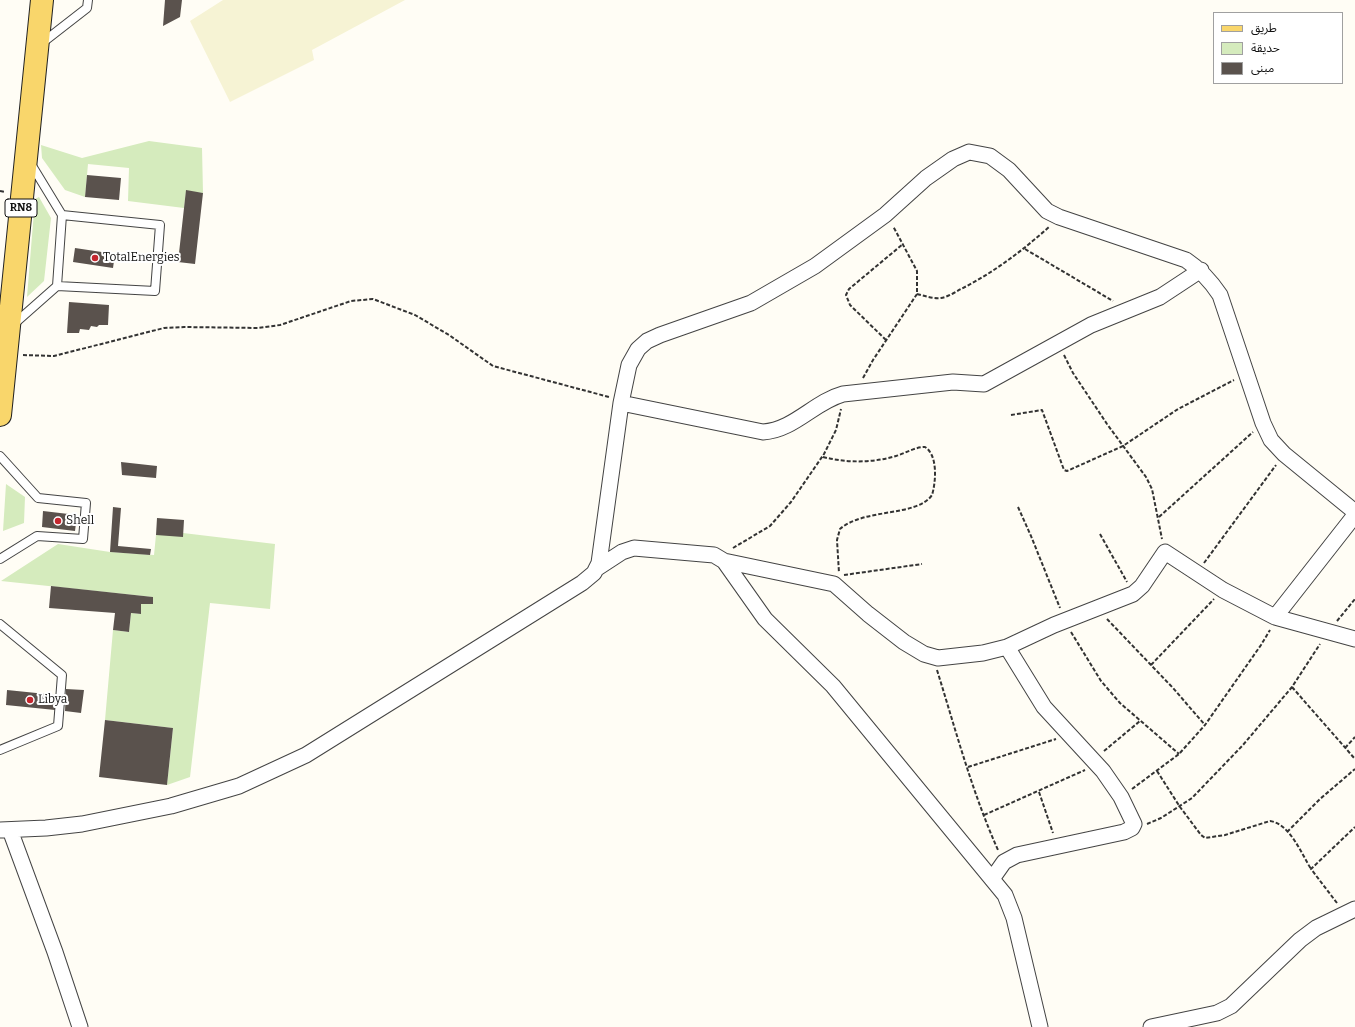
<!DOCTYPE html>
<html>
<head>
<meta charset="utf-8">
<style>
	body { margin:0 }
	#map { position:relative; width:1355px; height:1027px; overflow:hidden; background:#fffdf5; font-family:Bitter,"Noto Sans Arabic",serif }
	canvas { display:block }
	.legend { position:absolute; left:1213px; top:12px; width:130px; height:72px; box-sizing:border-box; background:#fff; border:1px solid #a0a0a0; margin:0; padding:5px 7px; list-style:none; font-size:12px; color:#111 }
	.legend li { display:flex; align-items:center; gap:8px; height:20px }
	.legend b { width:20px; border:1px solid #a0a0a0 }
</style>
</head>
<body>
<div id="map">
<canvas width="1355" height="1027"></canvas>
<ul class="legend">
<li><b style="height:5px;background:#f9d66b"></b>طريق</li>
<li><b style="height:11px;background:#d5ebbd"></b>حديقة</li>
<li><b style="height:11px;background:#5a524d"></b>مبنى</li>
</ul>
</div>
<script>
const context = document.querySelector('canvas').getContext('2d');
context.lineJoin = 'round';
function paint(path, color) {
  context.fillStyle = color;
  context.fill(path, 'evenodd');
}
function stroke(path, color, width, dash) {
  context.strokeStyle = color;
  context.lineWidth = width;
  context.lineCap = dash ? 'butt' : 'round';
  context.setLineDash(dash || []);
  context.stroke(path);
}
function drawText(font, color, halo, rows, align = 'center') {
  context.font = font + ' Bitter,serif';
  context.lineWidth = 4;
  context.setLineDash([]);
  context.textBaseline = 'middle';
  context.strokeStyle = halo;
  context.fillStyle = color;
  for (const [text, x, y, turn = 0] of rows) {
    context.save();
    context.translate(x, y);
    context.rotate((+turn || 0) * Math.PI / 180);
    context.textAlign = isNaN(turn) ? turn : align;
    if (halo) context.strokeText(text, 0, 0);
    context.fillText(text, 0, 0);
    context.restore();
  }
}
paint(new Path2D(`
	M223 0H405L312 50 314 60 230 102 190 21Z`), '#f6f3d4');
paint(new Path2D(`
	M149 141 202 148 203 193 186 191 184 208 128 201 129 168 88 164 85 197 65 190 42 158 41 145 82 158Z
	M39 197 51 218 44 281 27 297 35 199Z
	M6 484 25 497 24 523 3 531Z
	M183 533 275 544 270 609 210 603 190 777 167 785 173 728 105 720 113 630 129 632 131 613 140 614 141 604H152L153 597 1 581 58 544 110 552 154 555 156 535Z`), '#d5ebbd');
paint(new Path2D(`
	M165 0H182L180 17 163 26Z
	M87 175 121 178 119 200 85 197Z
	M186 190 203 193 195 264 178 262Z
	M75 248 115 254 113 268 73 262Z
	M69 302 109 305 108 325H99L97 327 91 326 89 330 80 329 79 333H67Z
	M121 462 157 466 156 478 122 475Z
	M113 507 121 508 118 546 151 549 150 555 110 552Z
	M43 511 77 515 75 531 42 527Z
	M157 518 184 520 183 537 156 535Z
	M51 586 153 597V604H141V614L131 613 129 632 113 630 115 613 49 608Z
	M66 689 84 690 81 713 65 711Z
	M7 690 56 695 55 710 6 705Z
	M105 720 173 728 167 785 99 777Z`), '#5a524d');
const service = new Path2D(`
	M42 43 87 8 88 0
	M57 286 62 215
	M14 324 57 286 155 291 160 225 62 215 31 164
	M0 456 38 498 86 503 83 539 37 536 0 559
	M0 624 62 675 58 726 0 750`);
const minor = new Path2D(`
	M621 403 763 432C794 430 814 402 843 394L953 382 984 384 1091 325 1160 297 1201 270
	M724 561 834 584 868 614 904 642 924 654 938 658 983 653 1007 647 1054 625 1133 594 1142 586 1165 552 1223 590 1275 617 1355 639
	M596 569 622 552 634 548 714 555 724 561 765 619 833 686 1005 895 1014 918 1040 1027
	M1275 617 1355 515
	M0 830 46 828 82 824 171 806 239 786 306 755 582 583 594 573 599 563 621 403 629 365 638 349 647 341 660 335 751 303 815 266 885 215 926 178 953 159 969 152 990 156 1009 170 1047 211 1059 217 1186 260C1201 270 1210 280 1220 295L1263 423 1271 440 1284 454 1355 512
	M10 830 55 952 80 1027
	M992 879 1004 862 1017 855 1124 832 1132 828 1134 824 1121 797 1103 771 1044 707 1007 647
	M1151 1027 1217 1013 1231 1006 1300 940 1316 928 1355 909`);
const primary = new Path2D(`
	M0 415 42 0`);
stroke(service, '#444', 10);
stroke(minor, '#444', 17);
stroke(primary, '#222', 24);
stroke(new Path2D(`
	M0 191 5 192
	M1025 249 1113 301
	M917 294C925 296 933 299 941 298 948 297 955 292 961 289 993 273 1022 251 1049 227
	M886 340 850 305 846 295 849 289 903 244
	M23 355 54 356 164 328 184 327 258 328 280 325 351 301 373 299 415 315 449 335 493 366 609 397
	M1064 355 1073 373 1107 424 1146 477 1152 489 1162 539
	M863 378 873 360 917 294V271L893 226
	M1011 415 1042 410 1064 470 1067 471 1123 446 1178 409 1234 380
	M823 457C847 463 872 463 896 456 906 453 915 447 925 447 938 455 936 482 932 495 917 517 864 508 840 529L837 540 839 573
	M1018 507 1031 536 1060 608
	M1159 517 1253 432
	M1100 534 1127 582
	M733 548 770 526 791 502 824 454 836 430 841 409
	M1204 563 1276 465
	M844 575 922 564
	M1107 619 1173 688 1205 725
	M1337 621 1355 599
	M1071 632 1101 681 1120 703 1179 754
	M1151 665 1214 599
	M937 670C956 731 972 792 998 850
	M1292 687 1355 759
	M1345 748 1355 737
	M1104 751 1140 721
	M968 767 1056 739
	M1157 771 1180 807 1201 835 1205 838 1225 835 1270 821C1290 824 1301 853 1311 869
	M1132 789 1179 754 1205 725 1261 645 1270 630
	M1039 792 1053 833
	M984 815 1085 770
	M1147 824 1161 818 1192 798 1243 745 1292 687 1320 644
	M1287 832 1320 799 1355 769
	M1337 903 1311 869 1355 827`), '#333', 2, [4, 2]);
stroke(service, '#fff', 8);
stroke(minor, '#fff', 15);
stroke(primary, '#f9d66b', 22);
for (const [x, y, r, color] of [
	[95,258,4,"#c4262e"],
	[58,521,4,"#c4262e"],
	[30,700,4,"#c4262e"]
]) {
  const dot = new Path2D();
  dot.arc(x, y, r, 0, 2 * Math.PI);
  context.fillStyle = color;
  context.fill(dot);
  stroke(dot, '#fff', 1.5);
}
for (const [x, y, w] of [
	[21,208,32]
]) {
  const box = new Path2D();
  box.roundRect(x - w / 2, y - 9, w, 18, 3);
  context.fillStyle = '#fff';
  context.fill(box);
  stroke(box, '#111', 1);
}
drawText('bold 11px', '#111', null, [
	["RN8",21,208]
]);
drawText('12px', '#111', '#fff', [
	["TotalEnergies",103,258],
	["Shell",66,521],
	["Libya",38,700]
], 'left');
</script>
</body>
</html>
